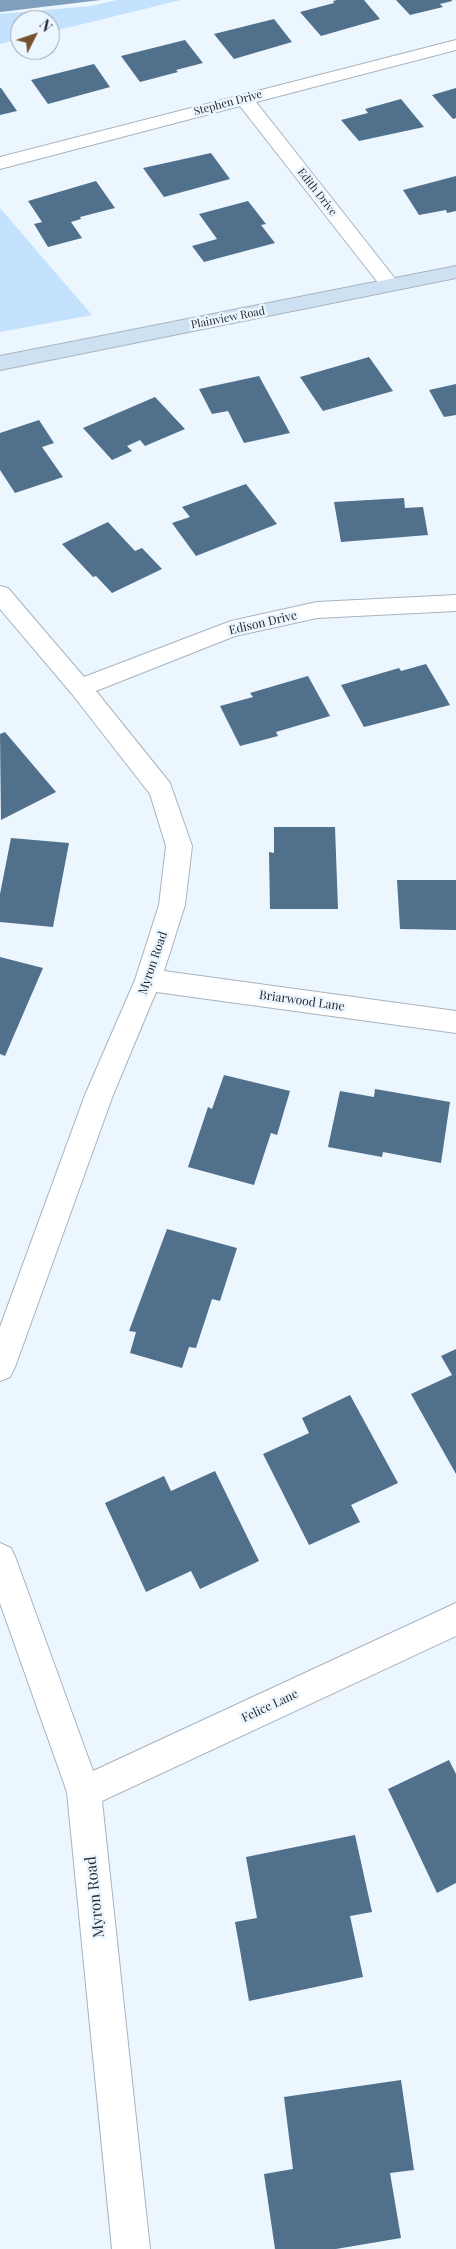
<!DOCTYPE html>
<html>
<head>
<meta charset="utf-8">
<style>
	body { margin:0 }
	#map { position:relative; width:456px; height:2249px; overflow:hidden; background:#ecf6ff; font-family:"Playfair Display",serif }
	canvas { display:block }
	.north { position:absolute; left:10px; top:10px; width:50px; height:50px; box-sizing:border-box; background:#ecf6ff; border:1px solid #9ca4ab; border-radius:50%; rotate:49deg; font-size:14px; font-weight:700; line-height:20px; text-align:center; color:#25292e }
	.north::after { content:''; display:block; margin:auto; width:18px; height:22px; background:#76522c; clip-path:polygon(50% 0,100% 100%,50% 72%,0 100%) }
</style>
</head>
<body>
<div id="map">
<canvas width="456" height="2249"></canvas>
<div class="north">N</div>
</div>
<script>
const context = document.querySelector('canvas').getContext('2d');
context.lineJoin = 'round';
function paint(path, color) {
  context.fillStyle = color;
  context.fill(path, 'evenodd');
}
function stroke(path, color, width, dash) {
  context.strokeStyle = color;
  context.lineWidth = width;
  context.lineCap = dash ? 'butt' : 'round';
  context.setLineDash(dash || []);
  context.stroke(path);
}
function drawText(font, color, halo, rows, align = 'center') {
  context.font = font + ' "Playfair Display",serif';
  context.lineWidth = 5;
  context.setLineDash([]);
  context.textBaseline = 'middle';
  context.strokeStyle = halo;
  context.fillStyle = color;
  for (const [text, x, y, turn = 0] of rows) {
    context.save();
    context.translate(x, y);
    context.rotate((+turn || 0) * Math.PI / 180);
    context.textAlign = isNaN(turn) ? turn : align;
    if (halo) context.strokeText(text, 0, 0);
    context.fillText(text, 0, 0);
    context.restore();
  }
}
paint(new Path2D(`
	M117 0H181L50 32V20H20V39L0 44V14L91 6Z
	M0 208 92 315 0 332Z`), '#c4e2fd');
paint(new Path2D(`
	M0 0H101L0 12Z`), '#7e9fbd');
paint(new Path2D(`
	M337 0H364L380 19 321 36 300 12 334 3 333 1Z
	M396 0H452V1L440 4 443 7 410 15Z
	M274 19 292 42 234 59 214 34Z
	M185 40 203 63 176 70 178 72 140 82 121 56Z
	M94 64 110 87 48 104 31 80Z
	M0 88H1L17 111 0 115Z
	M456 88V118L453 119 432 95Z
	M401 99 424 127 359 141 341 120 368 113 365 109Z
	M211 153 230 179 164 197 143 168Z
	M456 176V211L447 213 446 210 419 215 403 190Z
	M96 181 115 208 80 217 81 219 71 222 82 238 48 247 34 224 42 222 28 201Z
	M248 201 266 224 261 225 275 243 204 262 192 246 217 239 199 214Z
	M369 357 393 391 323 411 300 377Z
	M259 376 290 433 244 443 228 411 212 414 199 389Z
	M456 384V415L444 417 429 390Z
	M155 397 185 429 145 446 140 440 127 446 132 451 112 460 83 428Z
	M39 420 54 443 42 447 63 477 15 493 0 470V433Z
	M246 484 277 524 196 556 172 523 190 517 182 507Z
	M404 498 405 508 423 507 428 535 341 542 334 502Z
	M108 522 135 551 142 548 162 569 112 593 96 576 93 577 62 544Z
	M426 664 450 705 364 727 341 685 399 668 401 671Z
	M308 676 330 716 276 732 278 736 240 746 220 706 253 697 250 693Z
	M5 732 56 792 1 820 0 734Z
	M274 827H335L338 909H270L269 852 274 853Z
	M11 838 69 843 53 927 0 922V894Z
	M397 880H456V930L400 929Z
	M0 957 43 968 5 1056 0 1054Z
	M224 1075 290 1091 277 1135 271 1133 254 1185 188 1167 208 1107 212 1109Z
	M375 1089 450 1102 441 1163 383 1152 382 1157 328 1147 340 1091 374 1097Z
	M167 1229 237 1248 220 1301 212 1299 196 1348 189 1347 182 1368 130 1353 136 1332 129 1331Z
	M456 1349V1474L411 1394 452 1375 441 1356Z
	M350 1395 398 1483 351 1505 360 1522 309 1545 263 1454 309 1433 302 1418Z
	M215 1471 259 1561 200 1589 191 1571 146 1592 105 1503 164 1476 171 1491Z
	M449 1760 456 1774V1883L437 1893 388 1789Z
	M355 1835 372 1912 350 1916 363 1977 249 2001 235 1922 257 1918 246 1857Z
	M401 2080 414 2170 390 2173 401 2238 336 2249H275L264 2174 293 2169 284 2097Z`), '#51708c');
const minor = new Path2D(`
	M456 40V50L256 102 397 281 400 285 397 289 390 291 383 289 240 106 0 169V157Z
	M0 586 8 588 84 677 231 621 317 602 456 595V611L317 618 235 636 96 691 170 783 192 846 185 905 164 971 456 1011V1033L156 992 113 1095 15 1367 10 1377 0 1381V1327L85 1095 135 980 159 905 166 846 150 794 72 694 0 609Z
	M0 1543 11 1548 16 1559 93 1771 456 1603V1636L102 1801 150 2249H112L67 1792 0 1603Z`);
const secondary = new Path2D(`
	M456 266V278L0 370V356Z`);
stroke(minor, '#a8b3be', 2);
stroke(secondary, '#a8b3be', 2);
paint(minor, '#fff');
paint(secondary, '#cde1f3');
drawText('11px', '#25292e', '#ecf6ff', [
	["Stephen Drive",228,103,-15],
	["Edith Drive",317,192,52],
	["Plainview Road",228,318,-11]
]);
drawText('12px', '#25292e', '#ecf6ff', [
	["Edison Drive",263,623,-13],
	["Myron Road",153,963,-71],
	["Briarwood Lane",302,1001,8],
	["Felice Lane",270,1706,-25]
]);
drawText('15px', '#25292e', '#ecf6ff', [
	["Myron Road",95,1897,-96]
]);
</script>
</body>
</html>
